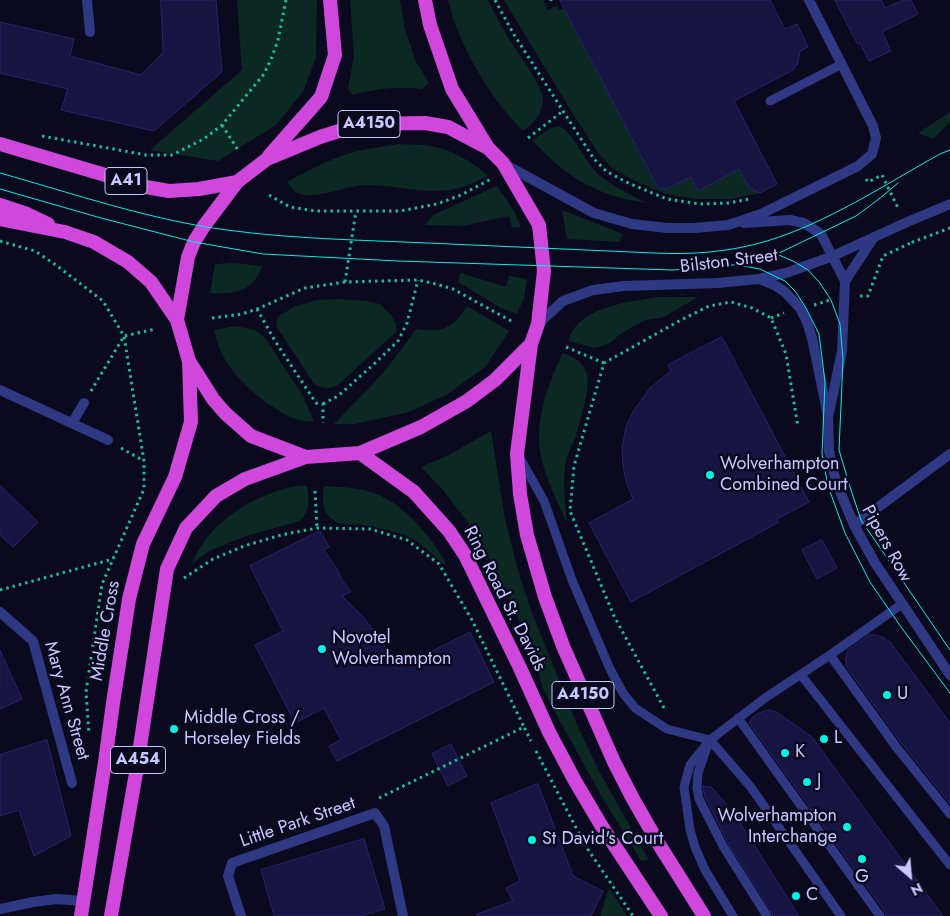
<!DOCTYPE html>
<html>
<head>
<meta charset="utf-8">
<style>
	body { margin:0 }
	#map { position:relative; width:950px; height:916px; overflow:hidden; background:#0a091e; font-family:Jost,sans-serif }
	canvas { display:block }
	.north { position:absolute; left:885px; top:851px; width:50px; height:50px; -webkit-text-stroke:4px #0a091e; paint-order:stroke; rotate:153deg; font-size:14px; font-weight:700; line-height:20px; text-align:center; color:#c6c8ff }
	.north::after { content:''; display:block; margin:auto; width:18px; height:22px; background:#c6c8ff; clip-path:polygon(50% 0,100% 100%,50% 72%,0 100%) }
</style>
</head>
<body>
<div id="map">
<canvas width="950" height="916"></canvas>
<div class="north">N</div>
</div>
<script>
const context = document.querySelector('canvas').getContext('2d');
context.lineJoin = 'round';
function paint(path, color) {
  context.fillStyle = color;
  context.fill(path, 'evenodd');
}
function stroke(path, color, width, dash) {
  context.strokeStyle = color;
  context.lineWidth = width;
  context.lineCap = dash ? 'butt' : 'round';
  context.setLineDash(dash || []);
  context.stroke(path);
}
function drawText(font, color, halo, rows, align = 'center') {
  context.font = font + ' Jost,sans-serif';
  context.lineWidth = 5;
  context.setLineDash([]);
  context.textBaseline = 'middle';
  context.strokeStyle = halo;
  context.fillStyle = color;
  for (const [text, x, y, turn = 0] of rows) {
    context.save();
    context.translate(x, y);
    context.rotate((+turn || 0) * Math.PI / 180);
    context.textAlign = isNaN(turn) ? turn : align;
    if (halo) context.strokeText(text, 0, 0);
    context.fillText(text, 0, 0);
    context.restore();
  }
}
paint(new Path2D(`
	M237 0H317L316 57 303 92 276 125 218 161 150 150 242 70Z
	M350 0H400L405 29 416 62 429 83 422 89C397 86 376 89 353 95L348 89 354 55Z
	M448 0H488C493 10 498 21 504 31 513 46 543 85 543 100 543 114 533 124 523 131 494 102 471 65 456 26 452 18 451 9 448 0Z
	M504 0H543L548 10 557 5 559 10 564 8 655 182 659 187 667 189 691 177 698 190 739 169 760 193 730 199H697L666 194 635 181 612 168 599 154 573 114Z
	M950 112V122L933 139 918 133Z
	M559 126C576 135 584 161 599 175 610 185 632 195 646 203 595 195 567 178 532 140L551 128Z
	M399 144C409 145 420 144 430 146 451 149 473 162 488 176 477 181 466 187 455 189 426 195 396 185 366 185 346 186 326 196 305 195 297 195 292 189 287 182 312 168 339 154 367 149 378 147 388 146 399 144Z
	M497 186 514 211 521 227 512 228 509 216 463 226 425 225 433 215Z
	M562 210 623 234 619 242 567 239Z
	M234 263 262 266C261 271 259 273 257 277 246 294 228 294 210 293L215 264Z
	M461 273 506 287 509 276 527 279 524 298 517 314 501 308 458 282Z
	M657 297H698L664 317 646 320 634 326 619 335 610 343 602 346 594 348 569 341C576 307 629 302 657 297Z
	M337 299 366 301 380 304 391 315 396 324V332L338 385C329 389 323 389 314 384L277 327 276 322 279 316 294 307 316 300Z
	M467 306 509 331 486 366 448 394 409 412 355 424H334L374 383 395 358 416 329C442 333 454 328 467 306Z
	M235 326 255 330 266 339 303 396 314 422C308 421 301 421 295 419 270 409 235 380 223 356 219 349 216 338 214 330Z
	M563 353C596 364 589 387 582 413 580 421 578 429 576 436 573 444 568 452 566 461 562 482 565 502 567 523 558 503 548 483 542 461 533 425 547 385 563 353Z
	M491 431 505 519 517 567 532 613 579 729 600 773 649 860 641 861 602 797 550 703 542 686 535 658 510 600 488 556 469 524 443 490 421 467 447 456Z
	M295 486H307C309 501 311 508 300 521L246 536 209 551 192 564C197 553 203 540 213 531 234 508 264 493 295 486Z
	M324 486C340 487 358 487 374 493 404 504 431 536 446 563L443 564C432 553 420 542 405 535 391 531 377 527 363 525 356 524 349 525 343 524 323 519 321 503 324 486Z
	M609 888 627 916H600Z`), '#0c2823');
const building = new Path2D(`
	M161 0H216L222 72 154 131 61 110 68 89 0 73V22L74 39 70 56 141 75 163 53Z
	M560 0H770L785 29 797 24 808 47 800 51 798 63 793 70 734 101 777 184 760 193 749 188 739 169 698 191 691 177 667 189 659 187 655 182Z
	M835 0H881L885 8 903 0H911L918 14 882 32 891 51 869 61 860 43 858 44Z
	M722 337 809 502 777 519 779 522 631 602 589 523 633 499 627 484 623 466 622 447 626 427 634 410 650 388 671 371 668 365Z
	M0 485 38 522 13 547 0 535Z
	M320 531 329 547 324 550 337 569 342 580 351 592 342 596 364 618 380 639 389 653 397 669 470 632 494 682 337 761 329 746 341 740 324 708 295 723 255 645 283 631 250 566Z
	M822 540 837 568 817 579 802 550Z
	M869 635H876L884 638 891 643 950 723V804L902 744 848 669 846 665V657L848 650Z
	M0 650 22 699 0 709Z
	M770 710 778 713 812 737 943 916H886L885 912 749 723 752 718 757 714 764 711Z
	M47 740 71 836 34 856 19 810 0 816V755Z
	M451 744 467 776 448 786 432 754Z
	M538 784 573 876 603 891 591 916H477V914L513 901 506 888 520 881 491 803Z
	M703 786 711 787 714 790 734 813 799 916H773L772 913 728 843 705 797Z
	M364 839 385 909 360 916H274L261 870Z`);
paint(building, '#161441');
stroke(building, '#27236f', 1);
stroke(new Path2D(`
	M495 0 513 33 563 111 594 159 606 171 626 182 667 199 700 204 729 203 749 199
	M551 0V1
	M222 125 238 150
	M42 136 146 155H172L192 145 205 138 222 125 264 74 272 57 278 40 286 0
	M528 138 563 111
	M866 179 868 182 882 175 899 210
	M269 195 290 207 315 211H400L437 204 461 195 491 179
	M0 241 35 251 56 265 103 301 124 336 144 461V489L102 584 86 692 89 734
	M912 241 913 242 950 228
	M345 282 356 211
	M860 296H868L883 256 913 242
	M814 305 830 300
	M257 309 275 341 316 403 323 404V423
	M212 318 242 314 257 309 305 288 345 282 418 280 436 284 453 289 513 322
	M771 318 784 313
	M566 347 604 363
	M91 391 124 336 156 329
	M323 404 338 396 374 364 398 341 407 323 418 280
	M121 448 144 461
	M315 491 317 528
	M184 578 213 559 244 546 281 535 317 528 370 529 407 540 439 564 472 620 524 727
	M0 590 113 559
	M664 708 614 616 570 511 574 466 604 363 681 320 709 306 731 302 752 308 771 318 786 354 798 427
	M536 751 585 845 633 916
	M379 798 524 727 531 741`), '#20ba9a', 3, [2.5, 4]);
stroke(new Path2D(`
	M770 101 842 64
	M520 458 544 501 572 580 610 669 623 693 635 708 667 729 710 740 750 786 841 916
	M830 655 897 748 950 814
	M801 675 950 865
	M738 718 880 916
	M707 747 698 773 697 788 699 799 723 846 767 916
	M733 916 705 870 695 847 690 830 684 787 690 765 710 740 765 698 830 655 902 604`), '#2f3882', 9);
stroke(new Path2D(`
	M87 0 90 32
	M504 164 594 213 632 224 667 228H695L728 225 761 214 858 166 872 154 876 138 873 126 809 0
	M744 223 790 220 804 223 821 234 845 281
	M759 279 776 286 785 292 800 308 807 322 812 338 828 416 829 451 836 482 854 525 875 563 950 675
	M538 324 563 301 593 290 624 286 717 283 759 279 786 273 833 256 905 223 950 204
	M0 390 108 440
	M829 413 842 351 845 281 874 237
	M72 423 84 403
	M854 525 950 454
	M0 612 33 641 72 783
	M0 909 33 902 57 899 83 901
	M241 916 228 876 232 863 375 813 384 826 403 916`), '#2f3882', 10);
stroke(new Path2D(`
	M425 0 430 25 452 89 488 148
	M425 123 448 127 488 148 503 163 539 225 544 271 538 324 531 344 495 380 467 401 421 427 360 453 306 457 251 436 225 413 213 399 189 361 177 320 188 257 194 242 204 226 237 182 267 159 320 137 361 124Z
	M0 144 146 187 169 191 199 189 237 182
	M269 156 321 97 335 55 330 0
	M0 205 27 214 48 224
	M0 219 65 232 94 242 128 262 151 282 177 320
	M531 344 517 454 520 494 527 535 545 597 563 646 614 762 633 799 660 846 704 916
	M360 453 414 492 449 531 465 555 520 668 549 732 575 781 601 825 661 916
	M81 916 105 762 113 703 129 599 143 544 175 477 191 422 189 362
	M111 916 136 773 167 569 186 528 216 496 245 479 306 457`), '#d047dc', 14);
stroke(new Path2D(`
	M0 173C75 194 150 220 227 230 293 239 361 240 427 243 503 246 578 250 654 253 692 255 730 252 767 241 829 222 884 185 940 154L950 150
	M0 189 101 218 194 242 263 254 398 261 672 270 707 268 733 265 777 254 856 216 879 199 898 183
	M774 253 793 261 808 270 820 283 831 300 840 324 843 360 839 450 851 490 861 520 950 650
	M738 265 760 269 785 281 795 291 806 308 819 334 825 382 822 454 828 486 845 533 870 582 901 627 950 693`), '#00f1e6', 1);
for (const [x, y, r, color] of [
	[710,475,5,"#00f1e6"],
	[322,649,5,"#00f1e6"],
	[887,695,5,"#00f1e6"],
	[174,729,5,"#00f1e6"],
	[824,739,5,"#00f1e6"],
	[785,753,5,"#00f1e6"],
	[807,782,5,"#00f1e6"],
	[847,827,5,"#00f1e6"],
	[532,840,5,"#00f1e6"],
	[862,859,5,"#00f1e6"],
	[796,896,5,"#00f1e6"]
]) {
  const dot = new Path2D();
  dot.arc(x, y, r, 0, 2 * Math.PI);
  context.fillStyle = color;
  context.fill(dot);
  stroke(dot, '#0a091e', 2);
}
for (const [x, y, w] of [
	[369,124,62],
	[126,181,42],
	[583,695,62],
	[138,760,55]
]) {
  const box = new Path2D();
  box.roundRect(x - w / 2, y - 13.5, w, 27, 4);
  context.fillStyle = '#0a091e';
  context.fill(box);
  stroke(box, '#c6c8ff', 1);
}
drawText('bold 16px', '#c6c8ff', null, [
	["A4150",369,124],
	["A41",126,181],
	["A4150",583,695],
	["A454",138,760]
]);
drawText('18px', '#c6c8ff', '#0a091e', [
	["Bilston Street",729,262,-7],
	["Pipers Row",886,544,61],
	["Ring Road St. Davids",504,599,63],
	["Middle Cross",106,631,-80],
	["Mary Ann Street",66,701,74],
	["Little Park Street",298,823,-19]
]);
drawText('18px', '#c6c8ff', '#0a091e', [
	["Wolverhampton",720,465],
	["Combined Court",720,486],
	["Novotel",332,639],
	["Wolverhampton",332,660],
	["U",897,695],
	["Middle Cross /",184,719],
	["Horseley Fields",184,740],
	["L",834,739],
	["K",795,753],
	["J",817,782],
	["Wolverhampton",837,817,"right"],
	["Interchange",837,838,"right"],
	["St David's Court",542,840],
	["G",862,878,"center"],
	["C",806,896]
], 'left');
</script>
</body>
</html>
